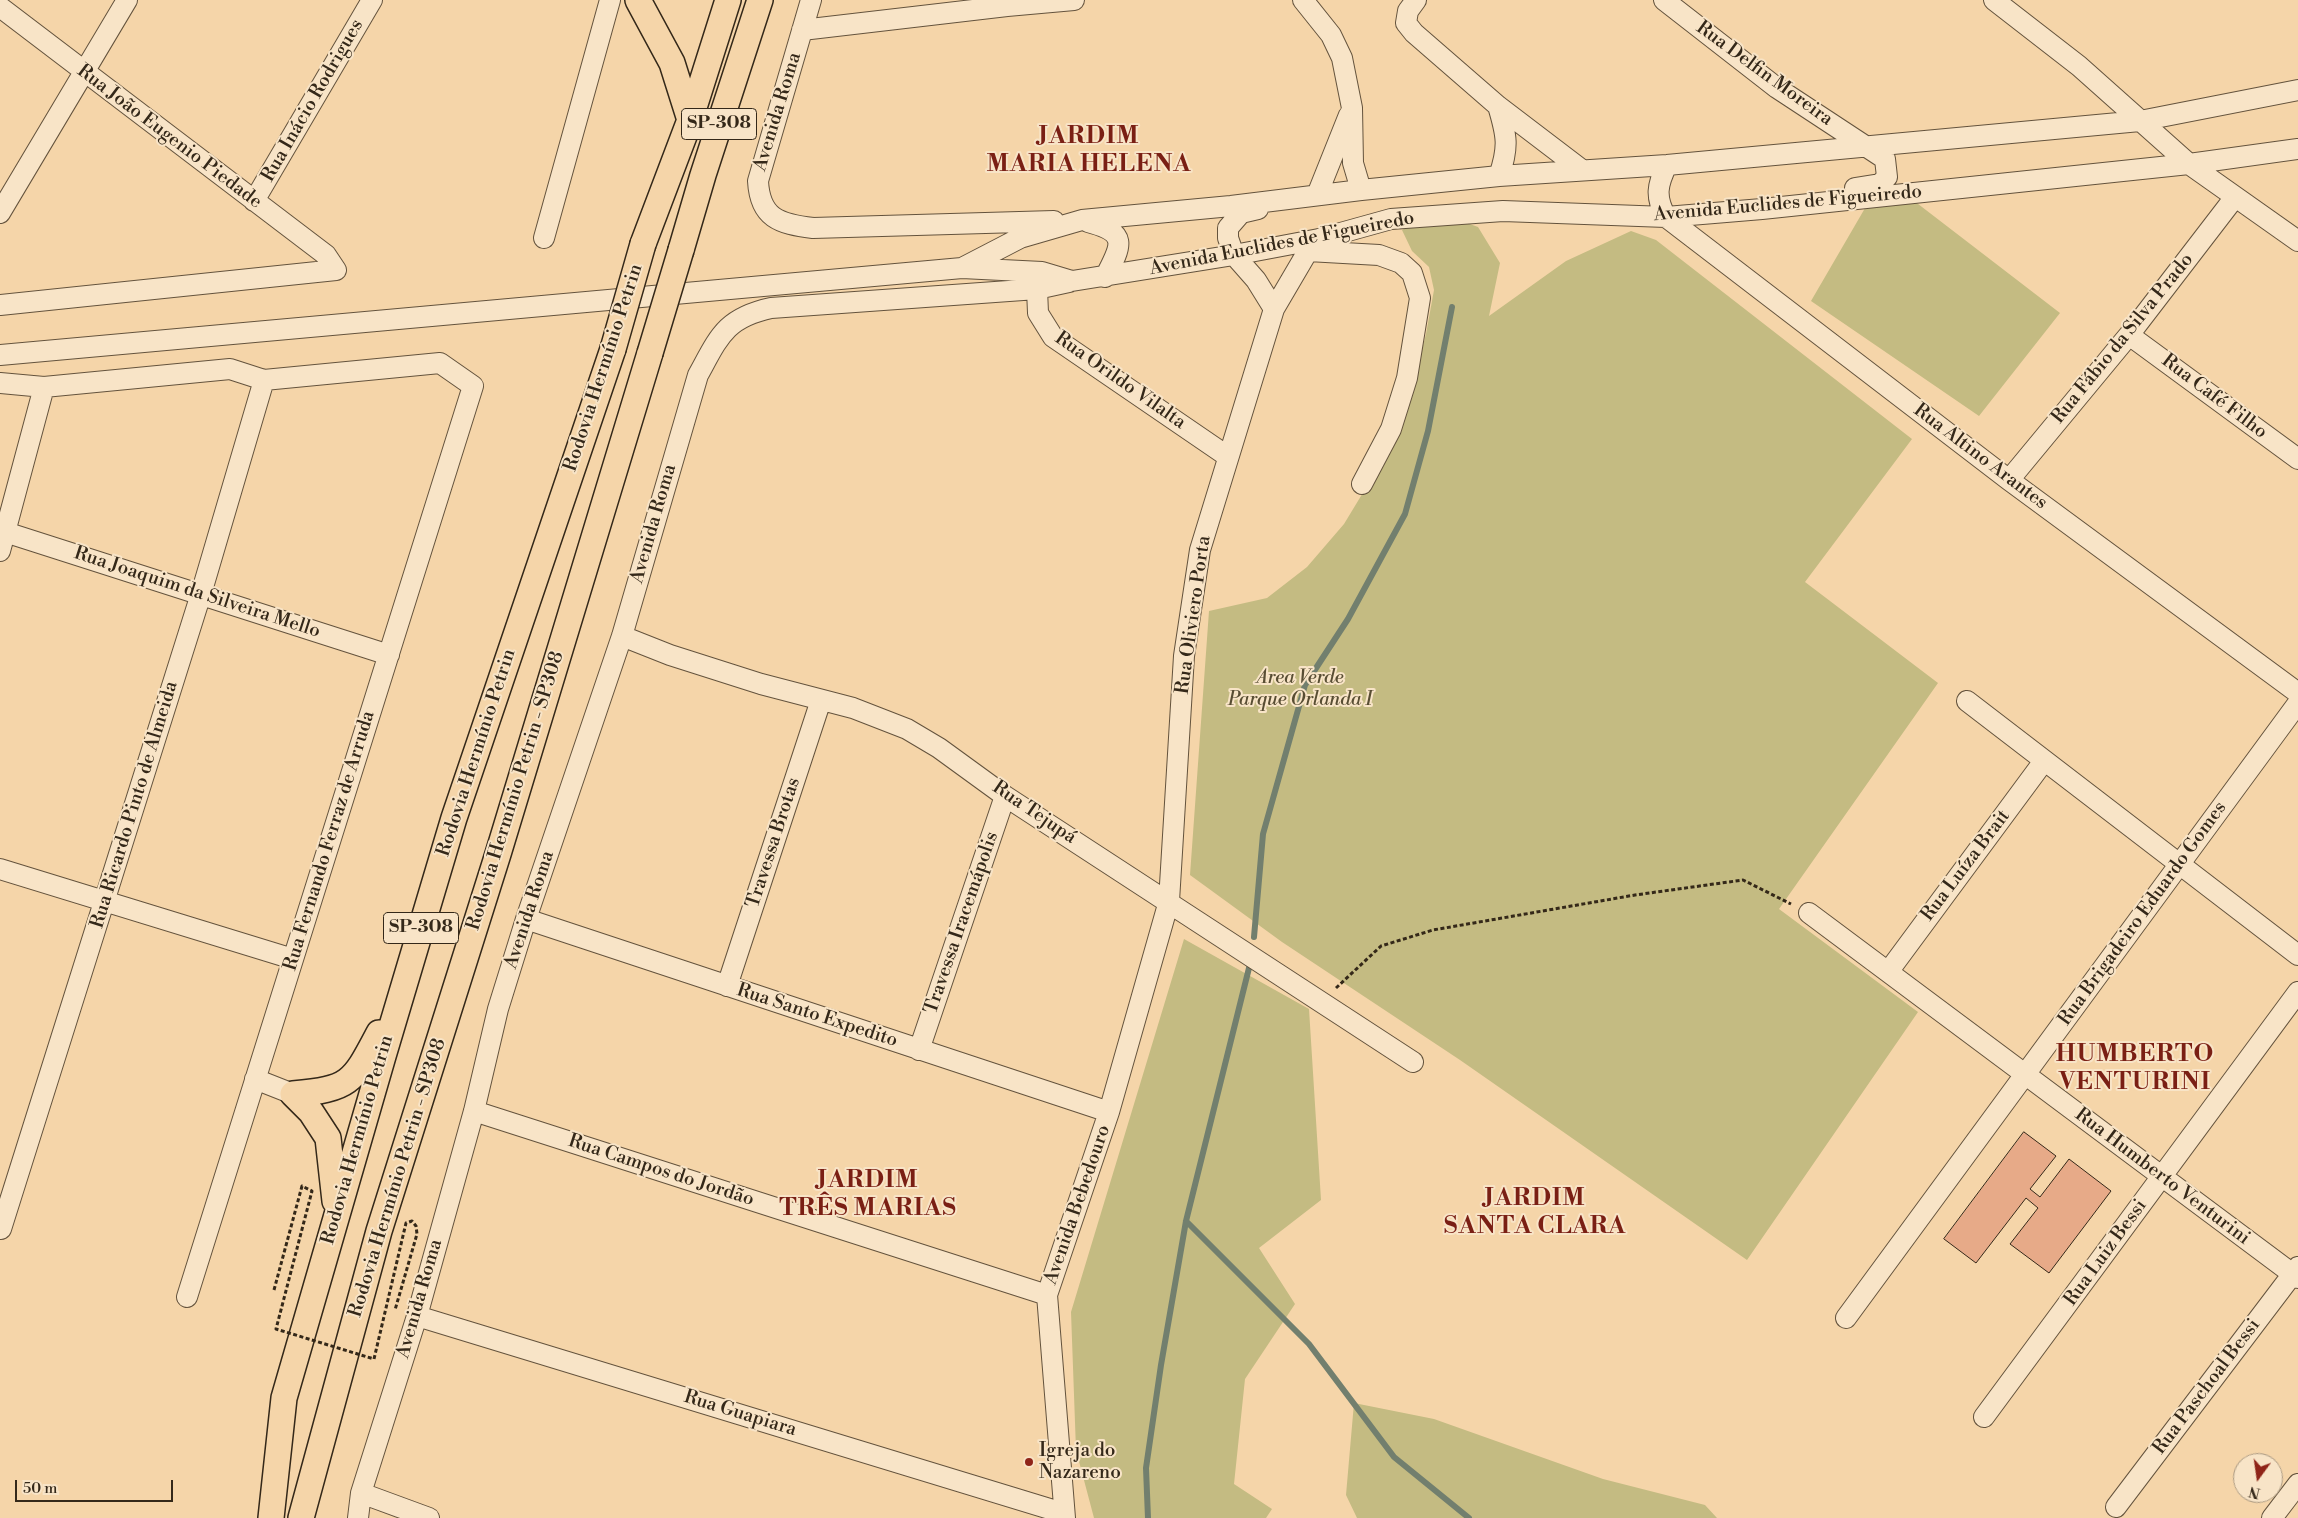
<!DOCTYPE html>
<html>
<head>
<meta charset="utf-8">
<style>
	body { margin:0 }
	#map { position:relative; width:2298px; height:1518px; overflow:hidden; background:#f5d5a9; font-family:"Libre Bodoni",serif }
	canvas { display:block }
	.north { position:absolute; left:2233px; top:1453px; width:50px; height:50px; box-sizing:border-box; background:#f8e4c7; border:1px solid #aa9981; border-radius:50%; rotate:194deg; font-size:14px; font-weight:700; line-height:20px; text-align:center; color:#342819 }
	.north::after { content:''; display:block; margin:auto; width:18px; height:22px; background:#8f2418; clip-path:polygon(50% 0,100% 100%,50% 72%,0 100%) }
	.scale { position:absolute; left:15px; top:1480px; width:158px; height:22px; box-sizing:border-box; border:2px solid #342819; border-top:0; padding-left:6px; font-size:15px; line-height:18px; white-space:nowrap; color:#342819; -webkit-text-stroke:4px #f8e4c7; paint-order:stroke }
</style>
</head>
<body>
<div id="map">
<canvas width="2298" height="1518"></canvas>
<div class="north">N</div>
<div class="scale">50 m</div>
</div>
<script>
const context = document.querySelector('canvas').getContext('2d');
context.lineJoin = 'round';
function paint(path, color) {
  context.fillStyle = color;
  context.fill(path, 'evenodd');
}
function stroke(path, color, width, dash) {
  context.strokeStyle = color;
  context.lineWidth = width;
  context.lineCap = dash ? 'butt' : 'round';
  context.setLineDash(dash || []);
  context.stroke(path);
}
function drawText(font, color, halo, rows, align = 'center') {
  context.font = font + ' "Libre Bodoni",serif';
  context.lineWidth = 4;
  context.setLineDash([]);
  context.textBaseline = 'middle';
  context.strokeStyle = halo;
  context.fillStyle = color;
  for (const [text, x, y, turn = 0] of rows) {
    context.save();
    context.translate(x, y);
    context.rotate((+turn || 0) * Math.PI / 180);
    context.textAlign = isNaN(turn) ? turn : align;
    if (halo) context.strokeText(text, 0, 0);
    context.fillText(text, 0, 0);
    context.restore();
  }
}
paint(new Path2D(`
	M1909 197 2060 313 1979 416 1811 301 1868 203Z
	M1445 215 1478 227 1500 263 1489 316 1566 261 1631 231 1656 240 1912 439 1805 582 1938 683 1779 909 1918 1012 1747 1260 1460 1060 1282 942 1190 875 1209 611 1267 598 1307 567 1344 524 1401 430 1426 334 1434 290 1429 267 1412 251 1402 230 1429 216Z
	M1184 939 1309 1009 1321 1200 1259 1248 1295 1304 1245 1379 1234 1484 1272 1509 1266 1518H1094L1076 1450 1071 1312Z
	M1354 1403 1434 1419 1603 1479 1705 1505 1717 1518H1357L1346 1495Z`), '#c4bb82');
stroke(new Path2D(`
	M1254 937 1263 834 1305 685 1348 619 1405 514 1428 431 1452 307
	M1186 1221 1309 1344 1394 1457 1469 1518
	M1148 1518 1146 1468 1161 1365 1186 1221 1251 960`), '#727f6e', 6);
const building = new Path2D(`
	M2024 1132 2056 1156 2030 1189 2040 1197 2069 1159 2111 1191 2049 1273 2010 1244 2038 1208 2026 1198 1976 1263 1944 1239Z`);
paint(building, '#e7aa88');
stroke(building, '#342819', 1);
const minor = new Path2D(`
	M811 0 758 181C760 218 779 224 813 228L1054 221
	M1303 0 1331 35 1342 58 1352 108 1353 163 1361 190
	M1416 0 1408 11 1406 23 1414 33 1498 106 1582 170
	M1664 0 1777 88 1885 159 1887 177 1880 184 1855 188
	M1994 0 2079 66 2189 164 2298 241
	M0 7 326 255 336 270 0 305
	M802 30 1007 6 1074 0
	M1498 106C1507 136 1509 147 1499 176
	M1667 165C1657 185 1655 197 1666 217L2009 480 2298 693
	M1317 195 1349 115
	M254 201 372 0
	M1258 209 1241 213 1228 228V238L1234 255 1256 280 1274 309
	M0 213 127 0
	M1088 222C1129 233 1122 245 1105 277
	M544 238 610 0
	M1308 251 1379 255 1401 263 1412 273 1420 298 1407 378 1391 429 1362 484
	M964 267 1020 238 1082 220 1231 206 1361 190 1499 176 1667 165 2140 121 2298 90
	M1037 289 1038 313 1053 337 1227 456
	M2129 335 2298 459
	M0 355 962 268 1042 272 1072 281 1234 255 1319 239 1391 219 1503 211 1666 217 1762 209 2189 164 2298 149
	M0 383 44 387 230 369 264 380 440 363 473 386 187 1297
	M2009 480 2129 335 2235 197
	M5 532 389 655
	M0 551 44 387
	M622 636 670 655 761 684 853 708 907 729 939 748 1005 796 1413 1062
	M1967 701 2298 955
	M0 869 293 959
	M1809 913 2298 1278
	M526 919 1109 1112
	M1888 972 2044 761
	M727 986 821 700
	M919 1050 1005 796
	M255 1079 293 1094
	M474 1111 1047 1295
	M1 1229 201 594 264 380
	M417 1316 1063 1513
	M1846 1318 2298 703
	M1984 1417 2298 992
	M361 1493 429 1518
	M2116 1507 2298 1267
	M358 1518 361 1493 417 1316 474 1111 498 1009 526 919 622 636 698 375C719 337 725 318 771 308L1037 289 1069 282
	M1065 1518 1047 1295 1109 1112 1169 901 1184 656 1200 550 1274 309 1308 251 1319 239
	M2272 1518 2298 1484`);
const major = new Path2D(`
	M638 0 672 63 690 120
	M643 244 690 120 728 0
	M681 250 703 175 760 0
	M293 1094C351 1089 353 1082 379 1033
	M293 1094 311 1112 328 1138 335 1201
	M271 1518 284 1398 383 1056 454 818 613 349
	M301 1518 379 1231 498 854 650 353`);
stroke(minor, '#64533d', 22);
stroke(major, '#342819', 28);
stroke(new Path2D(`
	M1336 988 1381 946 1433 930 1635 895 1743 880 1791 904`), '#342819', 3, [4, 2.5]);
stroke(minor, '#f8e4c7', 20);
stroke(major, '#f5d5a9', 25);
const majorBridge = new Path2D(`
	M613 349 643 244
	M650 353 681 250`);
stroke(majorBridge, '#342819', 28, []);
stroke(new Path2D(`
	M274 1290 302 1186 312 1191 276 1329 374 1359 406 1223 412 1221 416 1226 417 1234 395 1310`), '#342819', 3, [4, 2.5]);
stroke(majorBridge, '#f5d5a9', 25);
for (const [x, y, r, color] of [
	[1029,1462,5,"#8f2418"]
]) {
  const dot = new Path2D();
  dot.arc(x, y, r, 0, 2 * Math.PI);
  context.fillStyle = color;
  context.fill(dot);
  stroke(dot, '#f8e4c7', 2);
}
for (const [x, y, w] of [
	[719,124,75],
	[421,928,75]
]) {
  const box = new Path2D();
  box.roundRect(x - w / 2, y - 15.5, w, 31, 4);
  context.fillStyle = '#f8e4c7';
  context.fill(box);
  stroke(box, '#342819', 1);
}
drawText('bold 18px', '#342819', null, [
	["SP-308",719,124],
	["SP-308",421,928]
]);
drawText('19px', '#342819', '#f8e4c7', [
	["Rua Delfin Moreira",1764,74,36],
	["Rua Inácio Rodrigues",313,101,-60],
	["Avenida Roma",778,112,-73],
	["Rua João Eugenio Piedade",169,137,37],
	["Avenida Euclides de Figueiredo",1788,204,-5],
	["Avenida Euclides de Figueiredo",1282,244,-11],
	["Rua Fábio da Silva Prado",2123,339,-51],
	["Rodovia Hermínio Petrin",604,368,-72],
	["Rua Orildo Vilalta",1120,381,35],
	["Rua Café Filho",2214,397,37],
	["Rua Altino Arantes",1980,457,37],
	["Avenida Roma",654,524,-74],
	["Rua Joaquim da Silveira Mello",197,593,18],
	["Rua Oliviero Porta",1194,615,-82],
	["Rodovia Hermínio Petrin",477,753,-72],
	["Rodovia Hermínio Petrin - SP308",516,791,-73],
	["Rua Ricardo Pinto de Almeida",135,805,-73],
	["Rua Tejupá",1034,813,34],
	["Rua Fernando Ferraz de Arruda",330,841,-73],
	["Travessa Brotas",774,843,-72],
	["Rua Luíza Brait",1966,866,-53],
	["Avenida Roma",530,910,-72],
	["Rua Brigadeiro Eduardo Gomes",2143,914,-54],
	["Travessa Iracemápolis",962,923,-71],
	["Rua Santo Expedito",817,1016,18],
	["Rodovia Hermínio Petrin",358,1140,-74],
	["Rua Campos do Jordão",661,1171,18],
	["Rua Humberto Venturini",2162,1177,37],
	["Rodovia Hermínio Petrin - SP308",398,1178,-73],
	["Avenida Bebedouro",1078,1205,-71],
	["Rua Luiz Bessi",2106,1253,-54],
	["Avenida Roma",420,1299,-74],
	["Rua Paschoal Bessi",2207,1387,-53],
	["Rua Guapiara",740,1414,17]
]);
drawText('italic 19px', '#584d33', '#f8e4c7', [
	["Area Verde",1300,678],
	["Parque Orlanda I",1300,700]
]);
drawText('19px', '#342819', '#f8e4c7', [
	["Igreja do",1039,1451],
	["Nazareno",1039,1473]
], 'left');
context.letterSpacing = '1px';
drawText('bold 24px', '#7a1f14', '#f8e4c7', [
	["JARDIM",1089,137],
	["MARIA HELENA",1089,165],
	["HUMBERTO",2135,1055],
	["VENTURINI",2135,1083],
	["JARDIM",868,1181],
	["TRÊS MARIAS",868,1209],
	["JARDIM",1535,1199],
	["SANTA CLARA",1535,1227]
]);
context.letterSpacing = '0px';
</script>
</body>
</html>
